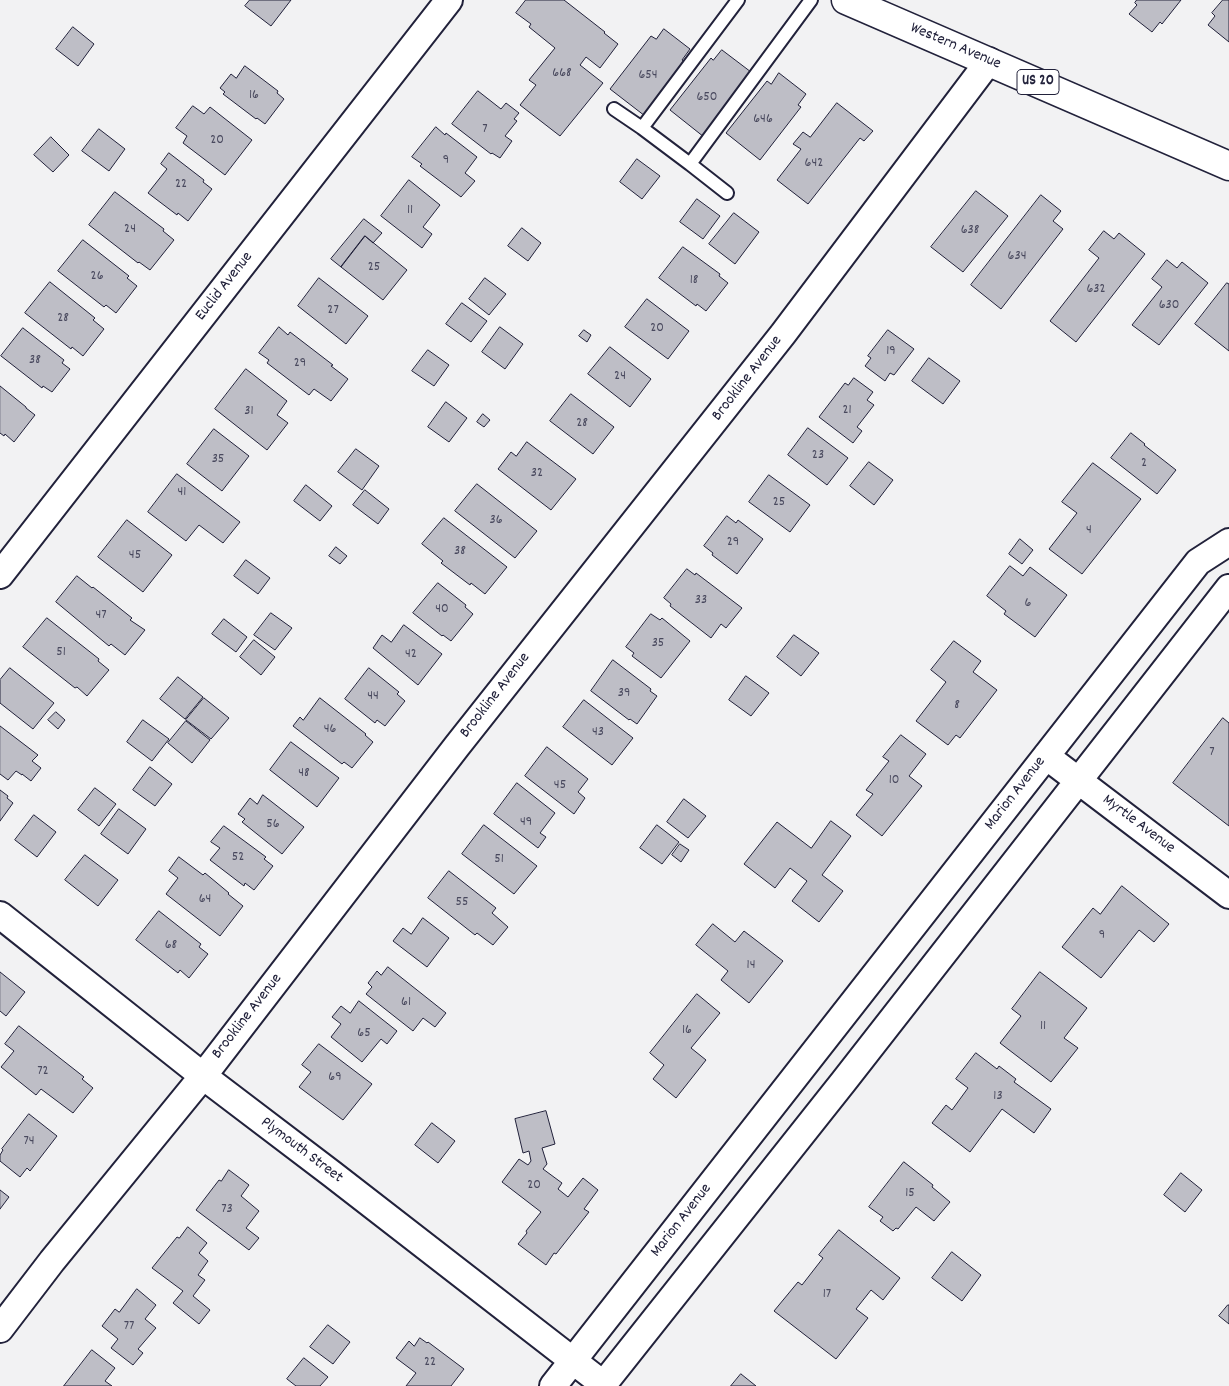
<!DOCTYPE html>
<html>
<head>
<meta charset="utf-8">
<style>
	body { margin:0 }
	canvas { display:block; background:#f2f2f3 }
</style>
</head>
<body>
<canvas width="1229" height="1386"></canvas>
<script>
const context = document.querySelector('canvas').getContext('2d');
context.lineJoin = 'round';
function paint(path, color) {
  context.fillStyle = color;
  context.fill(path, 'evenodd');
}
function stroke(path, color, width, dash) {
  context.strokeStyle = color;
  context.lineWidth = width;
  context.lineCap = dash ? 'butt' : 'round';
  context.setLineDash(dash || []);
  context.stroke(path);
}
function drawText(font, color, halo, rows, align = 'center') {
  context.font = font + ' Dekko,sans-serif';
  context.lineWidth = 4;
  context.setLineDash([]);
  context.textBaseline = 'middle';
  context.strokeStyle = halo;
  context.fillStyle = color;
  for (const [text, x, y, turn = 0] of rows) {
    context.save();
    context.translate(x, y);
    context.rotate((+turn || 0) * Math.PI / 180);
    context.textAlign = isNaN(turn) ? turn : align;
    if (halo) context.strokeText(text, 0, 0);
    context.fillText(text, 0, 0);
    context.restore();
  }
}
const building = new Path2D(`
	M250 0H291L271 26 245 6Z
	M526 0H564L605 32 604 33 618 44 600 68 586 57 580 65 603 83 560 136 520 105 536 85 529 80 555 48 529 27 531 24 516 13Z
	M1137 0H1181L1162 24 1160 22 1152 32 1129 14 1137 5 1135 3Z
	M1223 0H1229V42L1208 25 1215 16 1212 13Z
	M73 27 94 44 78 66 56 49Z
	M664 29 690 49 682 60 686 63 645 116 610 89 651 36 656 39Z
	M722 50 751 72 704 137 670 110 711 58 713 60Z
	M245 66 278 91 277 93 284 99 265 124 257 118 256 119 223 94 225 92 220 88 231 74 236 78Z
	M779 73 806 94 798 105 801 107 760 160 726 133 767 81 771 84Z
	M478 91 501 109 506 103 519 113 514 119 517 121 505 136 512 141 500 158 492 153 491 154 452 124Z
	M837 103 873 131 864 141 860 138 808 204 777 180 801 149 793 144 803 132 810 137Z
	M193 106 204 114 210 107 252 140 225 175 183 143 187 136 176 128Z
	M436 127 445 135 446 133 477 157 465 173 475 181 461 197 420 166 422 164 412 157Z
	M99 129 125 149 109 171 82 151Z
	M51 137 69 155 53 172 34 155Z
	M169 153 204 180 203 182 212 189 188 221 178 213 177 215 148 193 167 169 161 164Z
	M637 159 660 176 642 199 620 182Z
	M409 180 440 205 423 227 432 234 422 248 381 216Z
	M976 191 1008 216 963 272 931 247Z
	M115 192 164 229 163 231 174 240 150 270 139 262 138 263 89 225Z
	M1041 195 1061 211 1053 221 1063 229 1001 309 971 285Z
	M697 199 720 216 703 239 680 222Z
	M734 213 759 232 735 264 709 244Z
	M364 219 382 233 373 243 365 236 341 267 331 259Z
	M522 228 541 243 528 261 508 246Z
	M1104 231 1114 239 1119 233 1145 254 1076 342 1050 321 1099 258 1089 250Z
	M365 236 407 270 383 300 341 267Z
	M83 240 129 276 127 278 137 286 116 313 106 305 104 307 58 271Z
	M683 247 720 274 719 276 728 283 706 311 697 304 696 306 659 278Z
	M1167 260 1177 268 1182 262 1208 283 1159 345 1132 325 1162 287 1152 279Z
	M319 278 368 316 346 344 298 306Z
	M485 278 506 294 489 315 469 299Z
	M50 282 95 318 93 320 104 329 83 356 72 347 71 349 25 313Z
	M1227 283 1229 284V351L1195 324Z
	M647 299 689 331 668 359 625 327Z
	M462 303 487 321 471 342 446 324Z
	M279 327 288 335 290 332 333 365 331 366 348 379 331 401 314 389 309 395 267 363 269 360 259 353Z
	M500 327 523 344 505 369 482 352Z
	M23 328 64 360 62 363 70 369 52 392 43 386 42 388 1 356Z
	M584 330 591 335 587 342 579 336Z
	M888 330 914 349 894 375 890 373 885 381 865 366 871 358 868 356Z
	M610 347 651 379 630 407 588 374Z
	M428 350 449 365 434 386 412 371Z
	M929 358 960 381 943 404 912 381Z
	M246 369 287 401 277 415 288 423 267 450 215 409Z
	M854 378 873 392 867 400 874 405 857 427 862 431 853 443 819 417 845 383 848 385Z
	M0 386 26 407V408L35 415 14 442 5 434 4 436 0 433Z
	M571 394 614 427 593 454 550 421Z
	M446 402 467 418 449 442 428 427Z
	M483 414 490 420 484 427 477 422Z
	M808 428 848 458 827 485 788 455Z
	M214 429 249 456 222 491 187 464Z
	M1131 433 1145 444 1144 445 1176 470 1157 494 1111 458Z
	M527 442 576 479 551 510 498 469 511 452 516 456Z
	M356 449 379 466 362 490 338 472Z
	M869 462 893 480 874 505 850 486Z
	M1093 463 1141 499 1082 574 1049 549 1077 513 1062 502Z
	M177 474 240 522 223 543 199 525 186 541 148 512Z
	M769 475 810 505 790 532 749 502Z
	M477 484 537 531 515 558 455 511Z
	M306 485 332 506 320 521 294 501Z
	M365 490 389 509 378 524 353 505Z
	M727 516 736 523 738 520 763 539 737 574 712 555 713 553 704 546Z
	M444 518 507 567 485 594 471 583 470 585 441 563 443 561 422 544Z
	M127 520 172 555 143 592 98 557Z
	M1020 539 1033 550 1022 564 1009 554Z
	M336 547 347 556 340 564 329 556Z
	M246 560 270 578 258 594 234 576Z
	M1010 566 1023 576 1030 567 1067 595 1035 637 1004 614 1006 611 987 596Z
	M687 569 695 575 696 573 742 608 726 628 721 624 711 638 670 606 671 604 664 598Z
	M77 576 92 588 93 587 132 618 130 620 145 630 125 655 111 644 109 646 56 602Z
	M438 583 466 605 465 607 473 614 451 641 443 635 442 636 413 613Z
	M271 613 292 628 275 650 254 635Z
	M651 614 660 620 662 618 690 641 661 678 632 656 634 653 626 647Z
	M47 618 99 659 98 661 109 670 87 696 77 687 75 688 23 647Z
	M224 619 247 637 236 652 212 634Z
	M404 625 442 654 418 685 373 648 382 635 391 642Z
	M794 635 819 653 801 676 777 657Z
	M254 640 275 657 261 675 240 657Z
	M954 641 981 661 973 672 997 690 960 738 956 735 948 745 916 721 946 682 931 670Z
	M613 660 651 689 650 691 657 696 637 724 630 719 629 720 591 691Z
	M10 668 54 703 33 729 0 703V680Z
	M369 668 399 692 397 694 405 701 385 726 377 720 375 723 345 699Z
	M746 676 769 693 751 716 729 700Z
	M178 677 203 697 185 719 160 699Z
	M204 698 229 718 211 739 186 720Z
	M320 698 366 734 365 735 373 742 352 768 344 762 342 764 293 726 300 717 303 720Z
	M584 700 633 738 612 765 563 727Z
	M56 712 65 720 58 729 48 720Z
	M1223 718 1229 723V826L1173 783Z
	M143 720 169 739 152 761 127 742Z
	M186 721 210 740 192 763 168 743Z
	M0 726 38 755 32 761 41 768 31 781 22 774V775L16 771 8 780 0 774Z
	M901 735 926 754 909 776 922 786 882 836 856 815 873 794 866 790 889 761 883 757Z
	M291 742 339 778 317 807 270 770Z
	M547 747 588 779 578 792 585 798 574 814 525 776Z
	M150 767 172 784 155 806 133 790Z
	M517 783 555 813 540 833 546 837 538 848 494 814Z
	M95 788 116 804 99 826 78 810Z
	M0 790 8 796 7 798 13 803 0 821Z
	M263 795 304 827 282 854 242 822 245 819 238 814 250 798 257 804Z
	M684 799 706 816 688 838 667 822Z
	M119 809 146 829 128 854 101 834Z
	M34 815 56 832 37 857 15 840Z
	M831 821 851 836 822 875 843 891 819 922 792 901 807 881 790 868 775 888 744 864 777 822 811 848Z
	M484 825 537 866 514 894 462 854Z
	M657 825 679 842 662 864 640 848Z
	M224 826 266 857 264 859 273 866 254 890 245 883 244 886 210 860 220 848 211 842Z
	M680 844 689 850 681 862 672 855Z
	M85 855 118 880 98 906 65 880Z
	M179 857 203 875 205 873 229 893 228 894 243 906 220 936 166 894 178 878 169 871Z
	M449 871 496 908 492 913 508 927 493 945 477 933 475 935 428 898Z
	M1122 886 1169 924 1154 942 1139 930 1101 978 1062 947 1093 908 1100 914Z
	M159 911 201 944 199 947 208 954 189 978 180 970 178 973 136 940Z
	M423 918 449 938 427 967 393 941 403 928 411 934Z
	M713 924 735 942 744 931 783 961 749 1003 721 980 728 971 696 945Z
	M388 967 446 1013 435 1027 423 1018 413 1031 366 994 372 987 368 983 377 971 381 975Z
	M0 972 25 992 6 1016 0 1011Z
	M1040 972 1087 1008 1064 1038 1078 1048 1051 1082 1000 1043 1021 1016 1012 1009Z
	M697 994 720 1013 691 1048 706 1060 676 1098 653 1079 664 1065 650 1053Z
	M359 1001 397 1031 387 1044 381 1039 362 1062 331 1037 341 1024 332 1017 341 1006 350 1013Z
	M19 1026 84 1077 82 1079 93 1088 73 1113 41 1089 36 1095 1 1067 14 1051 5 1044Z
	M319 1044 372 1084 343 1120 299 1087 311 1072 302 1065Z
	M976 1053 997 1069 999 1066 1016 1079 1014 1082 1051 1109 1034 1133 1002 1109 970 1152 932 1123 946 1105 952 1110 968 1088 956 1079Z
	M546 1111 555 1144 542 1148 547 1164 543 1169 562 1183 558 1189 568 1197 583 1178 598 1190 584 1209 589 1212 556 1254 554 1253 546 1265 518 1244 527 1233 526 1231 541 1212 502 1182 519 1159 528 1165 531 1161 529 1151 523 1153 515 1119Z
	M29 1114 57 1136 30 1171 27 1168 20 1177 0 1161V1155L3 1150 2 1149Z
	M432 1123 455 1141 438 1163 415 1145Z
	M904 1162 933 1185 932 1187 950 1202 934 1221 916 1207 898 1229 896 1228 893 1231 880 1221 883 1217 869 1207Z
	M229 1170 249 1185 241 1196 259 1211 246 1228 259 1238 249 1250 196 1210 219 1180 221 1181Z
	M1181 1173 1202 1190 1185 1212 1164 1195Z
	M0 1190 9 1197 0 1209Z
	M188 1227 207 1243 199 1253 208 1261 198 1275 205 1280 193 1296 210 1310 199 1324 173 1303 183 1291 152 1268 177 1237 179 1238Z
	M839 1230 900 1278 883 1300 871 1290 856 1309 868 1318 836 1359 774 1311 798 1282 802 1285 823 1258 819 1255Z
	M952 1252 981 1275 962 1301 932 1278Z
	M137 1289 156 1305 145 1319 156 1328 138 1349 143 1353 133 1365 111 1348 118 1339 102 1326 115 1309 119 1312Z
	M1228 1305H1229V1324L1219 1316Z
	M328 1325 350 1342 333 1364 310 1347Z
	M420 1338 427 1343 428 1342 464 1369 451 1386H406L416 1373 396 1358 409 1341 414 1346Z
	M92 1350 115 1368 105 1381 112 1386H64Z
	M304 1358 328 1377 320 1386H296L287 1379Z
	M741 1374 756 1386H731Z`);
paint(building, '#bebec6');
stroke(building, '#22223b', 1);
const lane = new Path2D(`
	M614 109 642 128 690 164
	M642 128 738 0
	M727 193 690 164 811 0`);
const street = new Path2D(`
	M0 575 449 0
	M1046 756 1229 895
	M0 915 203 1076 332 1174 603 1384
	M0 1329 52 1261 203 1076 457 746 783 334 989 61
	M553 1386 1198 562 1229 542
	M602 1386 844 1081 1229 588`);
const primary = new Path2D(`
	M846 0 1229 166`);
stroke(lane, '#22223b', 16);
stroke(street, '#22223b', 30);
stroke(primary, '#22223b', 31);
stroke(lane, '#fff', 12);
stroke(street, '#fff', 26);
stroke(primary, '#fff', 28);
drawText('14px', '#49495e', null, [
	["668",562,74],
	["654",648,76],
	["16",254,96],
	["650",707,98],
	["646",763,120],
	["7",485,130],
	["20",217,141],
	["9",446,161],
	["642",814,164],
	["22",181,185],
	["11",410,211],
	["24",130,230],
	["638",970,231],
	["634",1017,257],
	["25",374,268],
	["26",97,277],
	["18",694,281],
	["632",1096,290],
	["630",1169,306],
	["27",333,311],
	["28",63,319],
	["20",657,329],
	["19",891,352],
	["38",35,361],
	["29",300,364],
	["24",620,377],
	["21",847,411],
	["31",249,412],
	["28",582,424],
	["23",818,456],
	["35",218,460],
	["2",1144,464],
	["32",537,474],
	["41",182,493],
	["25",779,503],
	["36",496,521],
	["4",1089,531],
	["29",733,543],
	["38",460,552],
	["45",135,556],
	["33",701,601],
	["6",1028,604],
	["40",442,610],
	["47",101,616],
	["35",658,644],
	["51",61,653],
	["42",411,655],
	["39",624,694],
	["44",373,697],
	["8",957,706],
	["46",330,730],
	["43",598,733],
	["7",1212,753],
	["48",304,774],
	["10",894,781],
	["45",560,786],
	["49",526,823],
	["56",273,825],
	["52",238,858],
	["51",499,860],
	["64",205,900],
	["55",462,903],
	["9",1102,936],
	["68",171,946],
	["14",751,966],
	["61",406,1003],
	["11",1043,1027],
	["16",687,1031],
	["65",364,1034],
	["72",43,1072],
	["69",335,1078],
	["13",998,1097],
	["74",29,1142],
	["20",534,1186],
	["15",910,1194],
	["73",227,1210],
	["17",827,1295],
	["77",129,1327],
	["22",430,1363]
]);
for (const [x, y, w] of [
	[1038,82,42]
]) {
  const box = new Path2D();
  box.roundRect(x - w / 2, y - 12.5, w, 25, 4);
  context.fillStyle = '#fff';
  context.fill(box);
  stroke(box, '#22223b', 1);
}
drawText('bold 15px', '#22223b', null, [
	["US 20",1038,82]
]);
drawText('16px', '#22223b', '#fff', [
	["Western Avenue",955,47,23],
	["Euclid Avenue",225,287,-52],
	["Brookline Avenue",748,379,-52],
	["Brookline Avenue",496,696,-52],
	["Marion Avenue",1016,794,-52],
	["Myrtle Avenue",1138,825,37],
	["Brookline Avenue",248,1017,-52],
	["Plymouth Street",301,1151,37],
	["Marion Avenue",682,1221,-52]
]);
</script>
</body>
</html>
